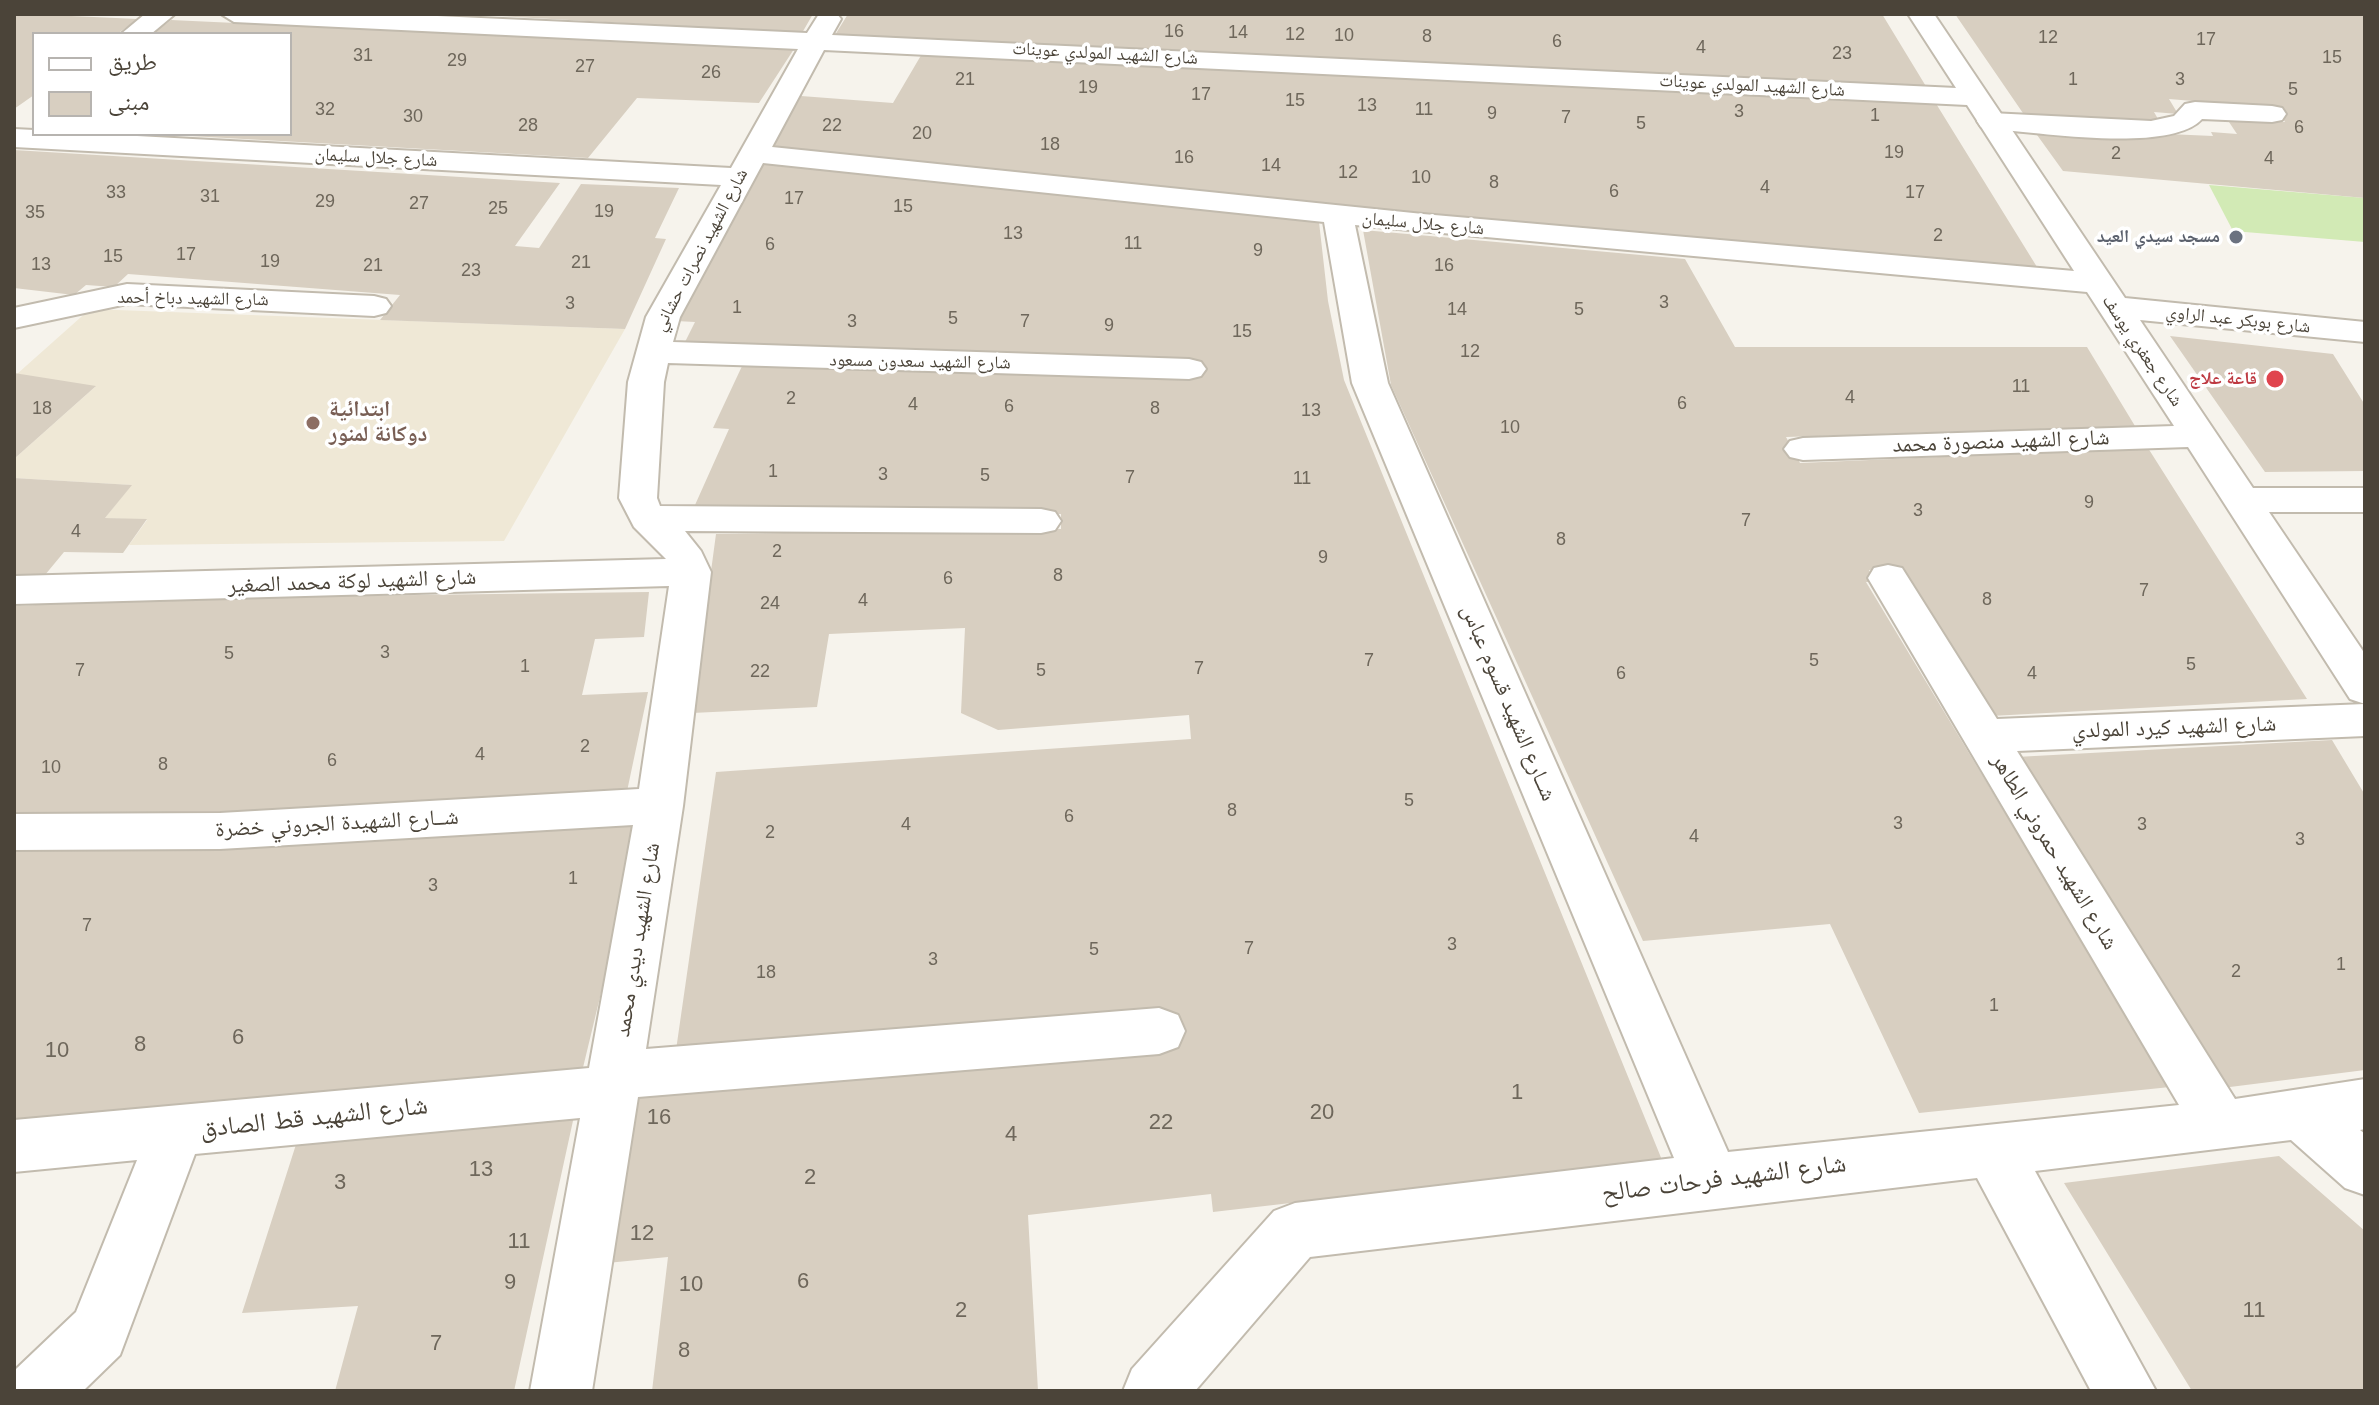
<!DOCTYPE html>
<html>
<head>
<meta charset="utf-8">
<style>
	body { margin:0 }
	#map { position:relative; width:2379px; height:1405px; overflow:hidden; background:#f6f3ec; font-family:Helvetica,"Noto Naskh Arabic",sans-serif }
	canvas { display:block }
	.frame { position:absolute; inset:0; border:16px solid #4b4439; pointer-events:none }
	.legend { position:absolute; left:32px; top:32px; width:260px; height:104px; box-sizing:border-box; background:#fff; border:2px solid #b7b4b0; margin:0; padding:10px 14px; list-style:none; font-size:24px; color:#4b4439 }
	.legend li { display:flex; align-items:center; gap:16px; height:40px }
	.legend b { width:40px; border:2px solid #b7b4b0 }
</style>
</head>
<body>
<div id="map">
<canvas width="2379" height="1405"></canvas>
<div class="frame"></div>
<ul class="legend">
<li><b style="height:10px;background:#fff"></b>طريق</li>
<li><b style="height:22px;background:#d8cfc1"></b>مبنى</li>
</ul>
</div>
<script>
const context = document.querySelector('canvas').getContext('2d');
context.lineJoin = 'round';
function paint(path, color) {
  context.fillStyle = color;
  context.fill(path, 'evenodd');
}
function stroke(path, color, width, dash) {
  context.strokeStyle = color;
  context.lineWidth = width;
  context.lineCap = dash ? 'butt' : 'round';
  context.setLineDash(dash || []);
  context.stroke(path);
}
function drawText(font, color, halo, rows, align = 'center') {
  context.font = font + ' Helvetica,"Noto Naskh Arabic",sans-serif';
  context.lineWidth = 7;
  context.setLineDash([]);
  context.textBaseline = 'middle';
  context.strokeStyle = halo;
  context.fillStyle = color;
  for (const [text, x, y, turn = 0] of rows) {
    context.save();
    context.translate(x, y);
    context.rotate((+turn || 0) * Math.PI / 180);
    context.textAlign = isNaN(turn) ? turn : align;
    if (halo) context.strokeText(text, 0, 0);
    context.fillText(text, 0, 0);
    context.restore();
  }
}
paint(new Path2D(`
	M90 309 625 329 504 541 129 545 147 520 105 518 131 485 14 478V459L95 387 17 374Z`), '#efe8d6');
paint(new Path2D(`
	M2209 185 2365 198V242L2233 231Z`), '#d2eab5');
paint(new Path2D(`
	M14 14H27L138 19 117 34H34V95L14 109Z
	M462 14H813L802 33Z
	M848 14H1882L1927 88 835 35Z
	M1955 14H2365V198L2063 171 2032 128 2213 136 2211 132 2237 134 2227 119 2285 122 2277 108 2169 99 2178 114 2154 112 2162 126 2027 119Z
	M171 20 794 49 759 103 637 98 588 158 190 136 290 134V34H152Z
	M923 52 1668 89 1669 92 1694 93 1693 90 1935 102 2037 267 1384 211 771 148 801 96 893 103Z
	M14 150 560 183 515 246 539 248 581 184 679 188 655 238 666 239 625 329 380 320 400 295 128 274 114 287 86 285 74 295 14 288Z
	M764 163 1319 222 1328 301 1344 380 1662 1160 1213 1212 1211 1194 1028 1215 1038 1391H652L668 1257 607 1263 637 1087 675 1057 716 772 1191 739 1189 715 998 730 961 713 965 628 829 634 817 707 692 713 716 534 1061 529V514L695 505 729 429 713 428 743 364 883 371 885 364 683 346 695 322 676 321Z
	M1363 230 1685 259 1735 347H2087L2135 426 1786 437 1800 463 2148 448 2307 699 1991 716 1898 568 1869 570 1875 582H1866L2170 1087 1919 1113 1830 924 1643 941 1391 385Z
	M2170 336 2333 354 2365 405V471L2265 472Z
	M14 373 96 386 14 459Z
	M14 478 132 485 105 518 147 519 123 553 64 552 40 581H14Z
	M649 592 644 637 595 639 582 695 648 692 626 796 208 816 14 818V606L189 598Z
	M2332 740 2365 795V1070L2222 1088 2016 757Z
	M642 823 580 1080 14 1131V843Z
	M576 1107 514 1391H335L358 1306 242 1313 300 1132Z
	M2279 1156 2365 1231V1391H2192L2064 1183Z`), '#d8cfc1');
const pedestrian = new Path2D(`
	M2195 102 2272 106 2282 108 2286 114 2282 120 2272 122 2202 119C2170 154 2038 132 1991 129L1981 127 1977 121 1981 115 1991 113 2151 121 2174 116 2185 104Z`);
const minor = new Path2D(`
	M145 14H175L151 34H121Z
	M221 14H394L807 33 819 14H837L841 19 832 35 1956 88 1908 14H1934L2125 298 2365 322V342L2140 320 2253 488H2365V512H2269L2365 654V704L2350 699 2188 447 1803 460 1790 457 1784 449 1790 441 1803 438 2174 426 2087 292 1355 225 1388 383 1728 1152 2179 1105 1868 578 1874 568 1888 565 1902 568 1997 719 2365 704V736L2017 751 2235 1099 2365 1079V1129L2360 1130 2365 1134V1195L2345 1188 2291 1140 2035 1171 2156 1391H2091L1977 1178 1310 1257 1195 1391H1123L1132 1369 1274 1211 1295 1203 1674 1158 1352 383 1324 222 763 163 680 317 673 342 1189 359 1201 362 1206 369 1201 376 1189 379 668 363 664 382 657 498 660 506 1041 509 1055 512 1061 521 1055 530 1041 533 685 531 701 551 711 572 683 806 646 1049 1159 1008 1178 1015 1185 1031 1178 1047 1159 1054 638 1097 592 1391H530L580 1118 195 1154 120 1355 83 1391H14L16 1369 76 1312 137 1160 14 1172V1120L589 1068 633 825 220 849 14 850V814L220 813 639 789 669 586 14 604V576L666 559 634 527 619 498 628 382 646 317 721 185 14 147V129L34 130V134H100L731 168 798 49 234 22ZM824 50 1967 105 2074 271 1423 214 772 147Z
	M127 284 374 296 386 299 391 306 386 313 374 316 127 304 14 328V308Z`);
stroke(pedestrian, '#c2bbae', 4);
stroke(minor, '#c2bbae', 4);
paint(pedestrian, '#fff');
paint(minor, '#fff');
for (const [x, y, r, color] of [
	[2236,237,8,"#6b7280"],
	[2275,379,10,"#e0444e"],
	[313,423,8,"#8d6e63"]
]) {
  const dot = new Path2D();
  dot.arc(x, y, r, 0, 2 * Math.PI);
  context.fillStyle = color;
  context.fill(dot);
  stroke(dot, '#fff', 3);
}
drawText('18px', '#6e675b', null, [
	["16",1174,32],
	["14",1238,33],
	["12",1295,35],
	["10",1344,36],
	["8",1427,37],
	["12",2048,38],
	["17",2206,40],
	["6",1557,42],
	["4",1701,48],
	["23",1842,54],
	["31",363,56],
	["15",2332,58],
	["29",457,61],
	["27",585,67],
	["26",711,73],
	["21",965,80],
	["1",2073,80],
	["3",2180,80],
	["19",1088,88],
	["5",2293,90],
	["17",1201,95],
	["15",1295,101],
	["13",1367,106],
	["32",325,110],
	["11",1424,110],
	["3",1739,112],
	["9",1492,114],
	["1",1875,116],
	["30",413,117],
	["7",1566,118],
	["5",1641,124],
	["28",528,126],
	["22",832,126],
	["6",2299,128],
	["20",922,134],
	["18",1050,145],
	["19",1894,153],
	["2",2116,154],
	["16",1184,158],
	["4",2269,159],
	["14",1271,166],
	["12",1348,173],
	["10",1421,178],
	["8",1494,183],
	["4",1765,188],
	["6",1614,192],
	["33",116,193],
	["17",1915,193],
	["31",210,197],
	["17",794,199],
	["29",325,202],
	["27",419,204],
	["15",903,207],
	["25",498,209],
	["19",604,212],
	["35",35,213],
	["13",1013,234],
	["2",1938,236],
	["11",1133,244],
	["6",770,245],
	["9",1258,251],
	["17",186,255],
	["15",113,257],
	["19",270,262],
	["21",581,263],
	["13",41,265],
	["21",373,266],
	["16",1444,266],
	["23",471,271],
	["3",1664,303],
	["3",570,304],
	["1",737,308],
	["14",1457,310],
	["5",1579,310],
	["5",953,319],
	["3",852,322],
	["7",1025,322],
	["9",1109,326],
	["15",1242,332],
	["12",1470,352],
	["11",2021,387],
	["4",1850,398],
	["2",791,399],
	["6",1682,404],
	["4",913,405],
	["6",1009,407],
	["18",42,409],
	["8",1155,409],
	["13",1311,411],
	["10",1510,428],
	["1",773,472],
	["3",883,475],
	["5",985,476],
	["7",1130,478],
	["11",1302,479],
	["9",2089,503],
	["3",1918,511],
	["7",1746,521],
	["4",76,532],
	["8",1561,540],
	["2",777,552],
	["9",1323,558],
	["8",1058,576],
	["6",948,579],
	["7",2144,591],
	["8",1987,600],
	["4",863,601],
	["24",770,604],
	["3",385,653],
	["5",229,654],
	["7",1369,661],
	["5",1814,661],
	["5",2191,665],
	["1",525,667],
	["7",1199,669],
	["7",80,671],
	["5",1041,671],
	["22",760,672],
	["6",1621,674],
	["4",2032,674],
	["2",585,747],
	["4",480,755],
	["6",332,761],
	["8",163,765],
	["10",51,768],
	["5",1409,801],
	["8",1232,811],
	["6",1069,817],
	["3",1898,824],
	["4",906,825],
	["3",2142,825],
	["2",770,833],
	["4",1694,837],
	["3",2300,840],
	["1",573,879],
	["3",433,886],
	["7",87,926],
	["3",1452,945],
	["7",1249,949],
	["5",1094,950],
	["3",933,960],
	["1",2341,965],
	["2",2236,972],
	["18",766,973],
	["1",1994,1006]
]);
drawText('18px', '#4b4439', '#fff', [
	["شارع الشهيد المولدي عوينات",1105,54,3],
	["شارع الشهيد المولدي عوينات",1752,86,3],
	["شارع جلال سليمان",376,158,3],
	["شارع جلال سليمان",1423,224,5],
	["شارع الشهيد نصرات حشاني",701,250,-62],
	["شارع الشهيد دباخ أحمد",193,299,1],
	["شارع بوبكر عبد الراوي",2238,320,6],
	["شارع جعفري يوسف",2142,351,56],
	["شارع الشهيد سعدون مسعود",920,362,1]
]);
drawText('bold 18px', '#5b616d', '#fff', [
	["مسجد سيدي العيد",2220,237]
], 'right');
drawText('bold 18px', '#be3a42', '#fff', [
	["قاعة علاج",2257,379]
], 'right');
drawText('bold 22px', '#785e54', '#fff', [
	["ابتدائية",329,410],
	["دوكانة لمنور",329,435]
], 'left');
drawText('22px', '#4b4439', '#fff', [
	["شارع الشهيد منصورة محمد",2001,442,-2],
	["شارع الشهيد لوكة محمد الصغير",352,582,-2],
	["شــارع الشهيد قسوم عباس",1508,703,67],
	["شارع الشهيد كيرد المولدي",2174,728,-2],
	["شــارع الشهيدة الجروني خضرة",337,824,-3],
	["شارع الشهيد حمروني الطاهر",2054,852,59],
	["شارع الشهيد ديدي محمد",638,940,-81]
]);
drawText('22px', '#6e675b', null, [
	["6",238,1038],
	["8",140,1045],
	["10",57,1051],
	["1",1517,1093],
	["20",1322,1113],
	["16",659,1118],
	["22",1161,1123],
	["4",1011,1135],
	["13",481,1170],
	["2",810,1178],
	["3",340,1183],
	["12",642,1234],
	["11",519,1242],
	["6",803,1282],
	["9",510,1283],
	["10",691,1285],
	["2",961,1311],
	["11",2254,1311],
	["7",436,1344],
	["8",684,1351]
]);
drawText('26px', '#4b4439', '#fff', [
	["شارع الشهيد قط الصادق",314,1118,-6],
	["شارع الشهيد فرحات صالح",1724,1179,-7]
]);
</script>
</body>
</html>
